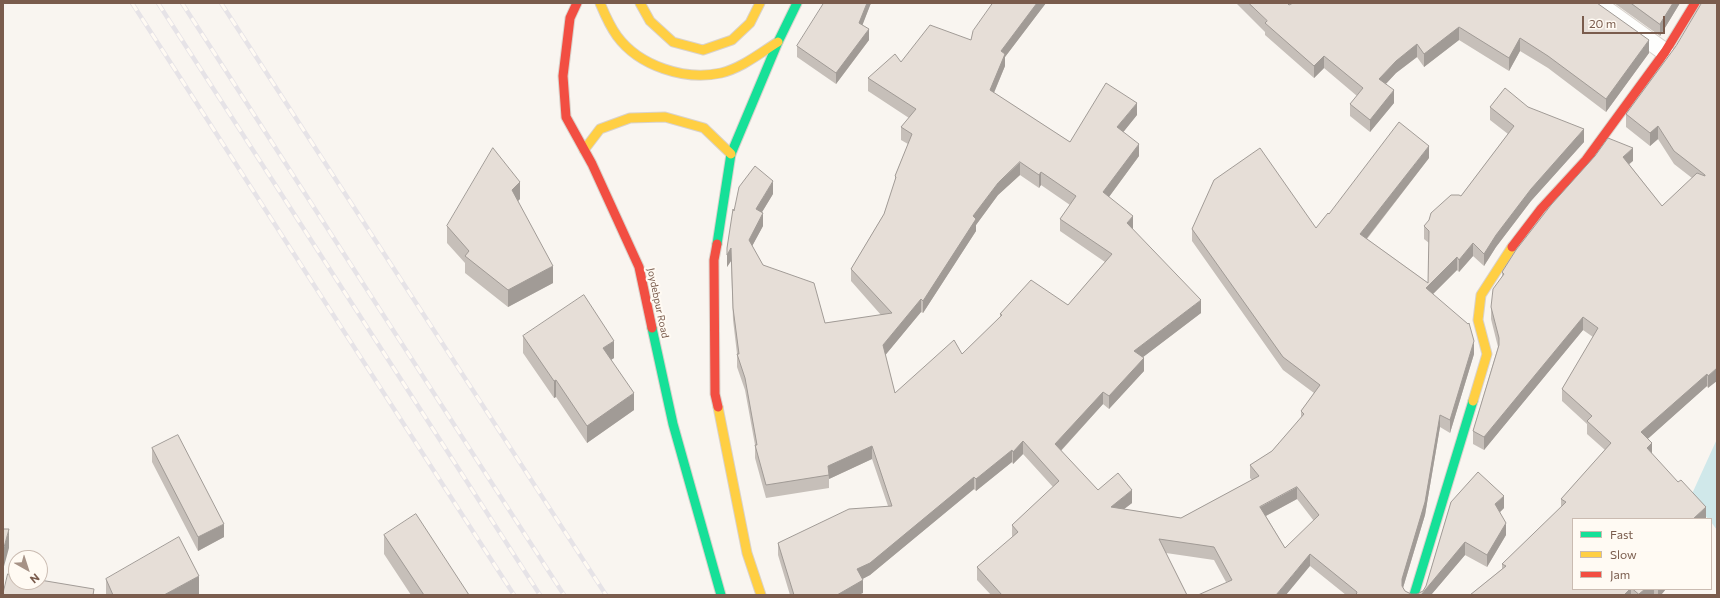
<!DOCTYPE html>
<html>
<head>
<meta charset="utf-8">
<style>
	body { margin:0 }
	#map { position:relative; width:1720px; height:598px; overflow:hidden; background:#f9f5f0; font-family:Commissioner,sans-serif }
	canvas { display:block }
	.frame { position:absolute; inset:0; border:4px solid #7a5c4d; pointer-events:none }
	.legend { position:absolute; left:1572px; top:518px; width:140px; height:72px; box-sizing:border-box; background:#fffaf3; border:1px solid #cabbb1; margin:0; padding:5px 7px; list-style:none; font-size:12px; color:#7a5c4d }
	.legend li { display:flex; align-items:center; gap:8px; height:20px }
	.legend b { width:20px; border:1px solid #cabbb1 }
	.north { position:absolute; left:8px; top:550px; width:40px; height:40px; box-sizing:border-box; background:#fffaf3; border:1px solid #cabbb1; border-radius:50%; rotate:141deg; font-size:11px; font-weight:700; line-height:16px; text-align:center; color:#7a5c4d }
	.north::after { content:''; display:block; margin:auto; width:14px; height:18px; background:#a69286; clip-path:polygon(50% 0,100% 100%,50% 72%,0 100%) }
	.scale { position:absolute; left:1582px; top:16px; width:83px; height:18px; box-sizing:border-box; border:2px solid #7a5c4d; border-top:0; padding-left:5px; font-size:12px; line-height:14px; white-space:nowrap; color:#7a5c4d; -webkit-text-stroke:3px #fffaf3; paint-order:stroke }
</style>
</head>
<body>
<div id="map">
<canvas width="1720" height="598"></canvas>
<div class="frame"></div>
<ul class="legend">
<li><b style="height:5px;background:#16e098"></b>Fast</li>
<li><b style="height:5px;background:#ffcf43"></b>Slow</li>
<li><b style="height:5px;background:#f24e42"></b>Jam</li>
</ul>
<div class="north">N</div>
<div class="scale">20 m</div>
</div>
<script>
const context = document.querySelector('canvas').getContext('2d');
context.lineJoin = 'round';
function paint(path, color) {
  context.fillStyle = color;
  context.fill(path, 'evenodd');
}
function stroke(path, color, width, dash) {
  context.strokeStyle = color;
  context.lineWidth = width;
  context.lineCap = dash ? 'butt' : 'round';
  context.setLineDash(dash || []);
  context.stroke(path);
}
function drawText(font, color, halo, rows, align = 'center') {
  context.font = font + ' Commissioner,sans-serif';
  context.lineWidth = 4;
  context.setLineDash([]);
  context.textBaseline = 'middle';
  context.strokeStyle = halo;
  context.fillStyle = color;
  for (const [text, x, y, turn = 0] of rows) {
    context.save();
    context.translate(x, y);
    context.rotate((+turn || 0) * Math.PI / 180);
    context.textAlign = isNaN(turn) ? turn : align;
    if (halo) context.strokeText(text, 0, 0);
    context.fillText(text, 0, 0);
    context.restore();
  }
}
paint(new Path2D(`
	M1717 439V530L1711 522V519H1708L1691 496Z`), '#d0e8ea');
const lane = new Path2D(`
	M1597 3 1665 52`);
const fast = new Path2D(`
	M717 244 731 154 778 42 797 3
	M652 328 673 424 721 595
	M1414 595 1473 401`);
const slow = new Path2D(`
	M600 3C605 15 609 25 617 36 639 66 685 81 721 73 742 68 760 53 778 42
	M640 3 650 21 673 42 703 50 732 40 750 23 760 3
	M584 150 600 129 630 118 665 117 704 128 731 154
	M1473 401 1487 354 1478 320 1481 295 1512 247
	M718 407 747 553 761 595`);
const jam = new Path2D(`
	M577 3 570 18 563 76 566 117 592 164 639 267 652 328
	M717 244 714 260 715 394 718 407
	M1512 247 1541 209 1586 160 1665 52 1695 3`);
stroke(lane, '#d7d1cb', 19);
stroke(fast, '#d9d2cb', 11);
stroke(slow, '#d9d2cb', 11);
stroke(jam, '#d9d2cb', 11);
stroke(lane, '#fefefd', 17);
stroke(fast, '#16e098', 9);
stroke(slow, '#ffcf43', 9);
stroke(jam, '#f24e42', 9);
const rail = new Path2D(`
	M132 3 514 595
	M158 3 540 595
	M182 3 564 595
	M221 3 606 595`);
stroke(rail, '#e6e3e7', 4.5);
stroke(rail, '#fffaf3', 3, [9]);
paint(new Path2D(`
	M871 3 862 25 869 40 836 84 797 57V46Z
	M993 3H1046L1005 57V66L994 93 1070 142 1137 115 1123 132 1139 156 1109 197 1133 229 1132 230 1201 313 1143 357 1144 371 1109 409 1103 404 1061 451 1098 490 1132 503 1124 509 1181 518 1252 480 1250 478V465L1272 451 1301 418V411L1314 393 1283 370 1192 241V229L1316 228 1329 214 1429 158 1367 239 1428 283 1429 243 1424 239V226L1461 196 1508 134 1490 120V107H1528L1584 142 1531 201 1496 247 1484 266 1473 256 1459 272 1457 270 1433 294 1474 354 1450 433 1440 427 1425 515 1403 588 1405 591 1411 594H1417L1423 591 1426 586 1451 502 1504 508 1500 512 1506 535 1487 567 1465 555 1431 595H1346L1310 566 1226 582 1214 560 1166 553 1187 595H991L977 580V567L1012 538V525L1053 487 1023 454 1013 464 1012 462 976 491 974 489 870 575 862 579 863 593 858 595H790L778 555V543L888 506 872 459 829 479V488L766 498 755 458V445L745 390 737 367V354L733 320 731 261 727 267V248L734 211 773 194 762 212 763 226 752 246 763 265 825 323 881 315 851 281V269L884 214 895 181V176L908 144 901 140V127L909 118 868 91V78L901 62 971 40ZM1020 175 1039 188 1041 185 1070 205 1060 219V231L1105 262 1068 305 1000 314V317L962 354 895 393 885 355 921 312 923 313 976 231V225L998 195ZM1297 499 1314 521 1285 548 1266 516Z
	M1236 3H1281L1282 4 1289 5 1649 53 1606 112 1548 68 1520 51 1509 71 1459 40 1424 67 1417 57 1396 73 1386 84 1394 103 1370 132 1350 116V104L1357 96 1324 68 1314 78 1265 35V32Z
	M1614 3H1680L1660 36Z
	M1717 3 1708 388 1707 386 1647 439 1652 454 1706 519 1573 589H1666L1661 595H1655L1654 594 1652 595H1470L1502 569V564L1561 507V499L1605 450 1587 434V424L1562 401V389L1593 337 1583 330 1484 450 1473 444V431L1498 347 1491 319V307L1502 276V272L1633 161 1629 164 1662 206 1692 178 1674 164 1658 139 1650 146 1626 127V114L1676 46Z
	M520 199 518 201 553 283 508 307 465 273V263L447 243V226Z
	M523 336 614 358 611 360 634 410 587 443 556 397 554 398 523 353Z
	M152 448 224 537 198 551 152 462Z
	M384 535 469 595H411L384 554Z
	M106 579 199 595H106Z`), '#c6bfb9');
paint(new Path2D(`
	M867 3H871L859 34V23Z
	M1037 3H1046L1005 57V66L990 102V90L1001 51Z
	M1673 3H1680L1660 36V24Z
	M1459 27V40L1424 67V54Z
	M869 29V40L836 84V73Z
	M1520 38V51L1509 71V58Z
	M1649 40V53L1606 112V99Z
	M1417 44V57L1396 73 1379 91V79L1396 61Z
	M1324 56V68L1314 78V66Z
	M1394 90V103L1370 132V120Z
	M1137 103V115L1117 140V127Z
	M1658 126V139L1650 146V133Z
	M1584 129V142L1531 201 1496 247 1484 266V254L1496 235 1531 189Z
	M1139 144V156L1103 205V192Z
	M1429 146V158L1360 247V234Z
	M1633 148V161L1623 169V157Z
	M1020 162V175L998 195 976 225V231L923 313V301L973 216 998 183Z
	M1041 172V185L1039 188V175Z
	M773 181V194L756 222V209Z
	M520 182V199L512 207V190Z
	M763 213V226L749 252V240Z
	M1133 216V229L1127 236V223Z
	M1473 243V256L1459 272V260Z
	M731 248V261L727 267V255Z
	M1457 257V270L1426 301V288Z
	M553 266V283L508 307V290Z
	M921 299V312L883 358V345Z
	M1201 300V313L1134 364V351Z
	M1583 317V330L1484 450V437Z
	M614 341V358L603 365V348Z
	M1474 341V354L1450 433V420Z
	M1144 358V371L1109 409V396Z
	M1717 368V381L1708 388V376Z
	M1707 374V386L1641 445V432Z
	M556 380V397L554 398V381Z
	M1103 392V404L1055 457V444Z
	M634 393V410L587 443V426Z
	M1440 415V427L1425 515 1402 591V579Z
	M1023 441V454L1013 464V452Z
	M1652 443V456L1647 448Z
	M872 446V459L829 479 828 466Z
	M1012 450V462L976 491V479Z
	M974 477V489L870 575 857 582V569Z
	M1297 487V499L1260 519V507Z
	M1132 490V503L1111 519V507Z
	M1504 496V508L1495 517V504Z
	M1706 507V519H1693Z
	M1506 523V535L1487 567V555Z
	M224 524V537L198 551V537Z
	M9 529V548L3 570V551Z
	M1465 542V555L1431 595H1421Z
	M1310 554V566L1286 595H1276Z
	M199 576V595H164Z
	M863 580V593L858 595H837Z
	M1630 589H1631V595H1624Z
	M1645 589H1654V594L1652 595H1639V594Z
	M1658 589H1666L1661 595H1658Z`), '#a19b96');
const building = new Path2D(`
	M824 3H867L859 23 869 29 836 73 797 46Z
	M993 3H1037L1001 51 1005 54 990 90 1070 142 1106 83 1137 103 1117 127 1139 144 1103 192 1133 216 1127 223 1201 300 1134 351 1144 358 1109 396 1103 392 1055 444 1098 490 1118 473 1132 490 1111 507 1181 518 1259 476 1250 465 1272 451 1304 414 1301 411 1320 385 1283 357 1192 229 1214 180 1260 148 1316 228 1328 213 1329 214 1399 122 1429 146 1360 234 1428 283 1429 231 1424 226 1429 220 1431 213 1451 195H1459L1461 196 1514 126 1490 107 1505 88 1528 107 1584 129 1531 189 1496 235 1484 254 1473 243 1459 260 1457 257 1426 288 1468 324 1469 323 1474 341 1450 420 1440 415 1425 502 1402 579V586L1405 591 1411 594H1417L1423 591 1426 586 1451 502 1478 472 1504 496 1495 504 1506 523 1487 555 1465 542 1421 595H1356L1357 592 1310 554 1276 595H1198L1232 580 1214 547 1159 539 1187 595H1002L977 567 1018 532 1012 525 1059 481 1023 441 1013 452 1012 450 976 479 974 477 870 563 857 569 863 580 837 595H794L778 543 849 509 892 506 872 446 828 466 829 475 766 485 755 445H757L745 378 737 354H739L733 308 731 248 727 255V248L733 209 734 211 739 187 755 166 773 181 756 209 763 213 749 240 763 265 814 283 825 323 892 313 851 269 884 214 896 177 895 176 912 134 901 127 916 109 868 78 895 54 901 62 930 25 971 40 973 31ZM1020 162 1039 175 1041 172 1076 196 1060 219 1112 254 1068 305 1031 280 1000 314 1002 315 962 354 954 340 895 393 883 345 921 299 923 301 976 219 973 216 998 183ZM1297 487 1319 515 1285 548 1260 507Z
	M1249 3H1281L1282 4 1283 3H1287L1289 5 1293 3H1597L1649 40 1606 99 1548 56 1520 38 1509 58 1459 27 1424 54 1417 44 1396 61 1379 79 1394 90 1370 120 1350 104 1363 88 1324 56 1314 66 1265 23 1267 21Z
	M1631 3H1673L1660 24Z
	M1702 3H1717V368L1708 376 1707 374 1641 432 1652 443 1647 448 1678 482 1681 480 1706 507 1693 519H1573V589H1630L1624 595H1470L1506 566 1502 564 1566 502 1561 499 1611 443 1587 421 1592 416 1562 389 1598 328 1583 317 1484 437 1473 431 1499 345V338L1491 307 1493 289 1504 274 1502 272 1516 250 1551 205 1595 156 1608 138 1633 148 1623 157 1662 206 1697 173 1705 176V175L1674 151 1658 126 1650 133 1626 114 1676 46Z
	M493 148 520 182 512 190 553 266 508 290 465 256 469 251 447 226Z
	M584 295 614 341 603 348 634 393 587 426 556 380 554 381 523 336Z
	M178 435 224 524 198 537 152 448Z
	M416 514 469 595H424L384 535Z
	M3 529H9L3 551Z
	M179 537 199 576 164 595H113L106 579Z
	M8 574 16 576V582H40V580L94 589 93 595H3Z
	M1633 589H1645L1639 594Z`);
paint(building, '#e6ded7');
stroke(building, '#a19b96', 1);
drawText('10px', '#7a5c4d', '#fffaf3', [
	["Joydebpur Road",658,303,78]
]);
</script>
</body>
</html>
